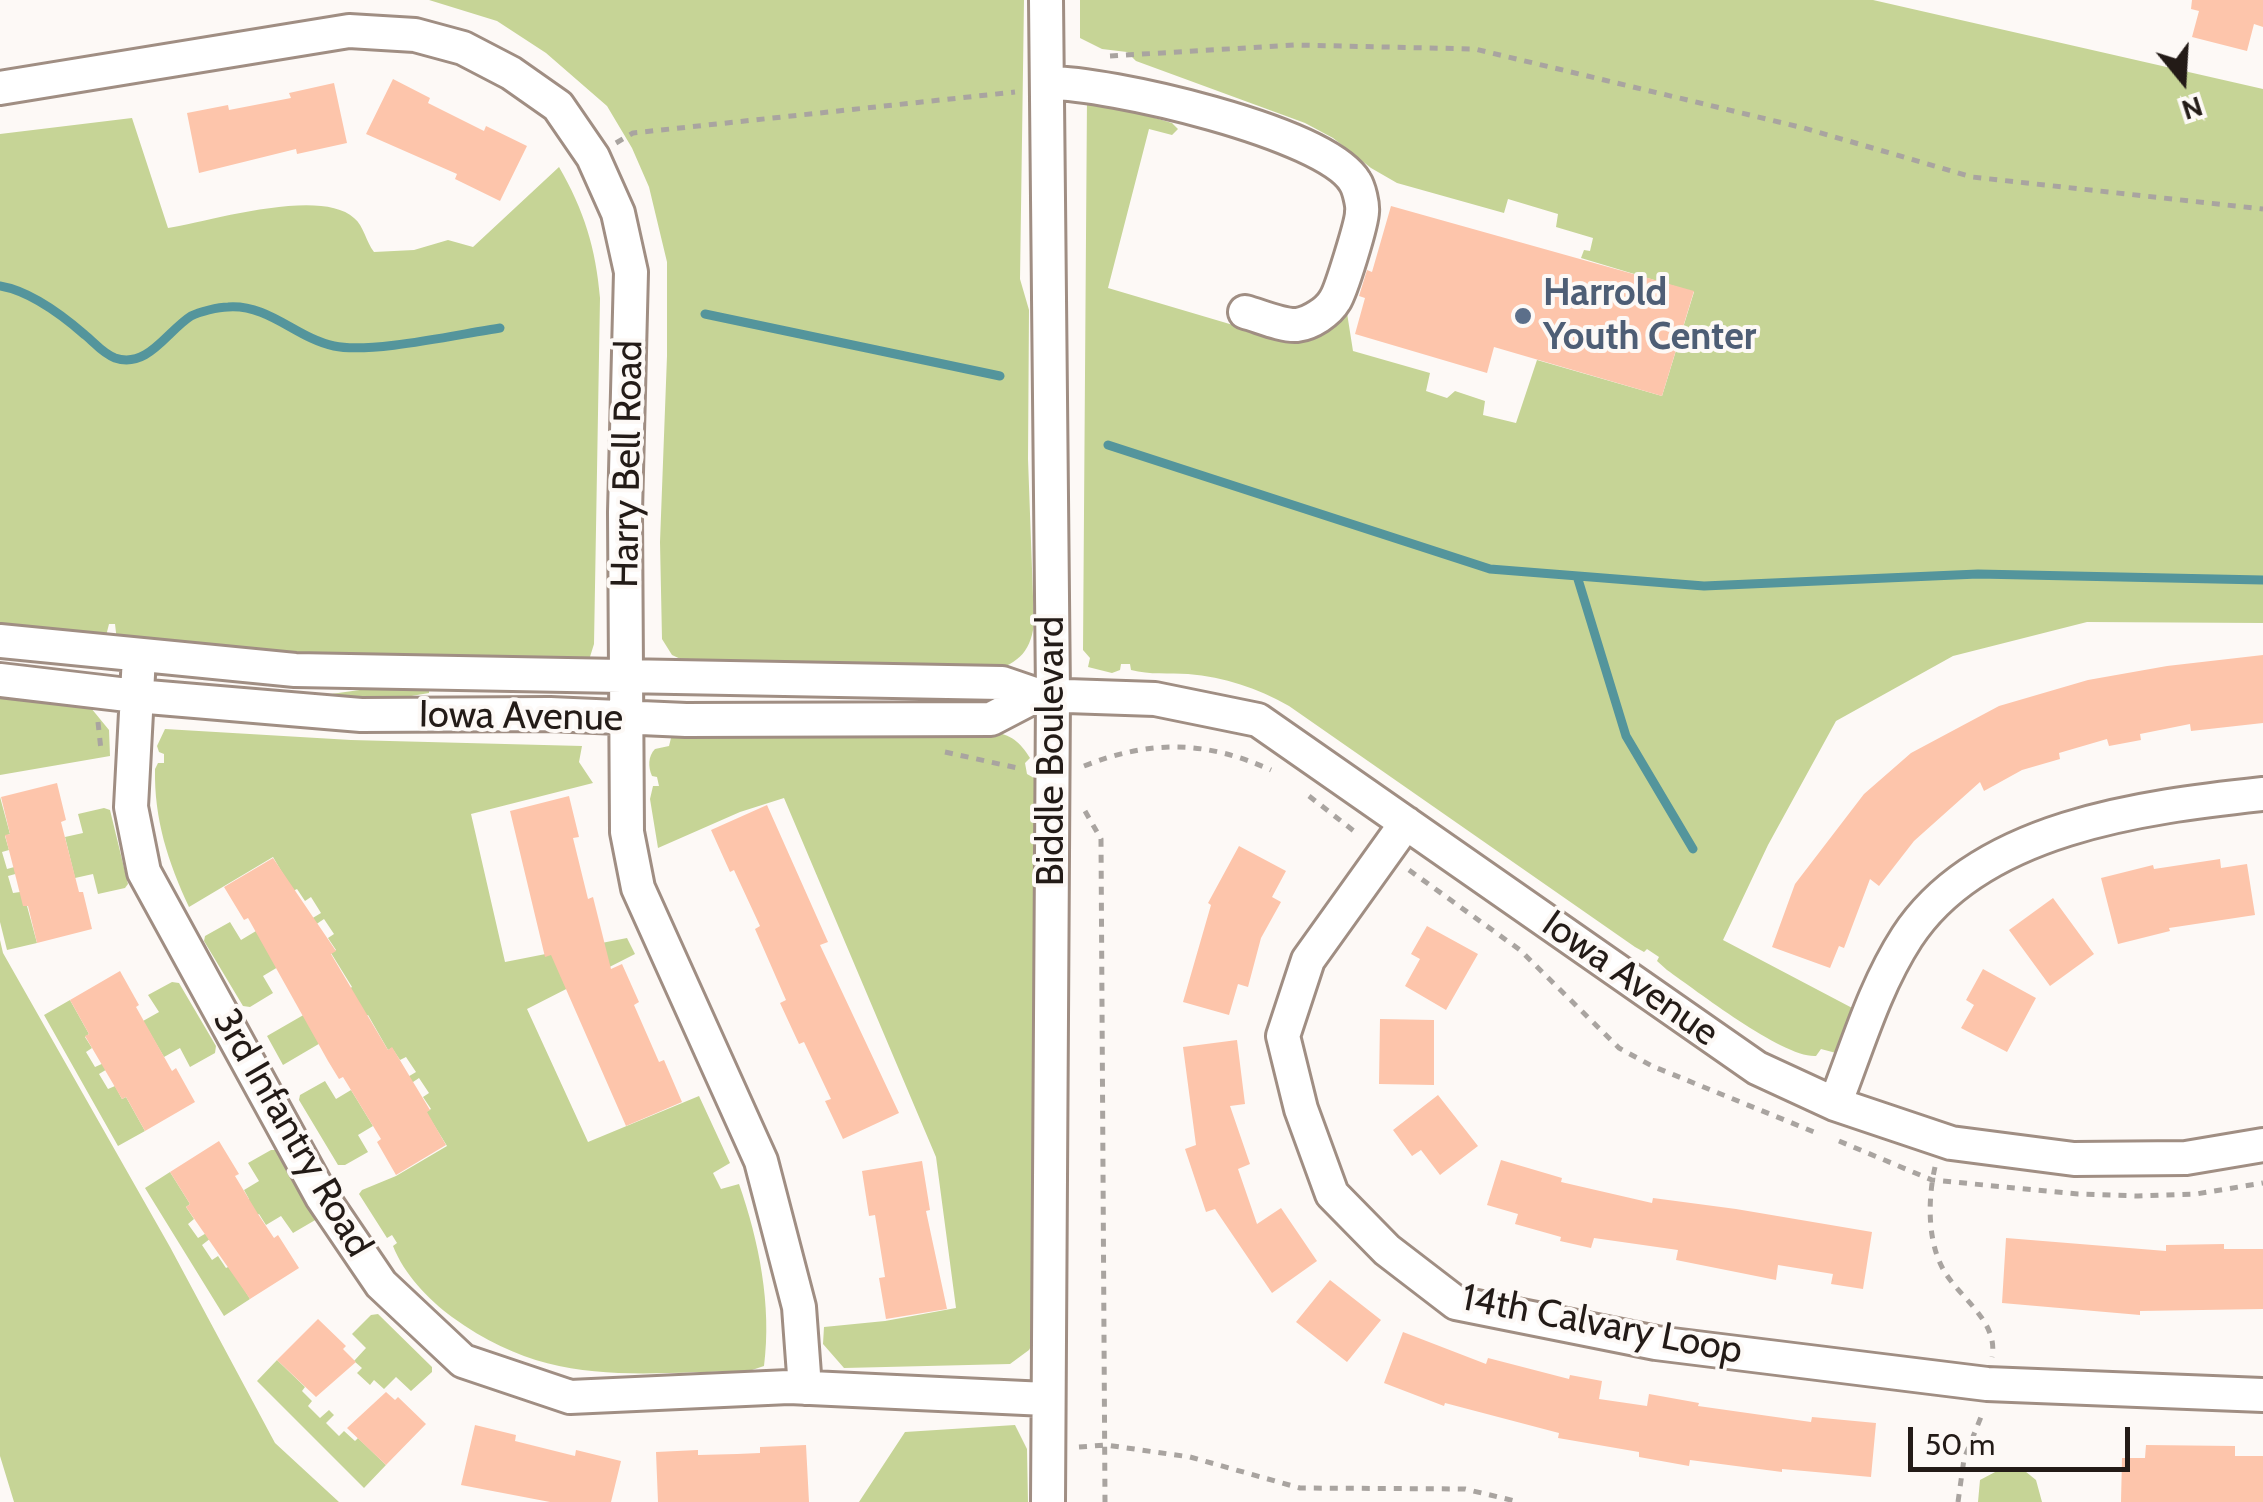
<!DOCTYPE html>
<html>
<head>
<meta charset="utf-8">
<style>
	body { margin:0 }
	#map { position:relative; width:2263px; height:1502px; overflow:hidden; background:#fdf9f6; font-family:Cabin,sans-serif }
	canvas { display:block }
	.north { position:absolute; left:2133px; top:30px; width:100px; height:100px; -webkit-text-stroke:8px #fdf9f6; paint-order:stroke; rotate:162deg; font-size:28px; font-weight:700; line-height:40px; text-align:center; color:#231b17 }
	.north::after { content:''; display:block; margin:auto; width:35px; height:45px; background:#231b17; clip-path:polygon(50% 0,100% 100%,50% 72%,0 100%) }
	.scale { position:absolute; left:1908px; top:1427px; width:222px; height:45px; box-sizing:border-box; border:5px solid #231b17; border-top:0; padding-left:12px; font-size:30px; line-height:35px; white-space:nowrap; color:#231b17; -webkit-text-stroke:8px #fdf9f6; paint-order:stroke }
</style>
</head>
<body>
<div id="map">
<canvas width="2263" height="1502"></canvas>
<div class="north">N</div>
<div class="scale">50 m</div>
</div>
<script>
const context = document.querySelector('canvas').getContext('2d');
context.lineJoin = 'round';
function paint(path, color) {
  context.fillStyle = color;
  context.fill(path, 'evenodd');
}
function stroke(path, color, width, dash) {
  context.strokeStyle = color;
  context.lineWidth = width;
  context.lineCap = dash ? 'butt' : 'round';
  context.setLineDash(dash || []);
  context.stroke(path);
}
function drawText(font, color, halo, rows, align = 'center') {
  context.font = font + ' Cabin,sans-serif';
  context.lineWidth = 8;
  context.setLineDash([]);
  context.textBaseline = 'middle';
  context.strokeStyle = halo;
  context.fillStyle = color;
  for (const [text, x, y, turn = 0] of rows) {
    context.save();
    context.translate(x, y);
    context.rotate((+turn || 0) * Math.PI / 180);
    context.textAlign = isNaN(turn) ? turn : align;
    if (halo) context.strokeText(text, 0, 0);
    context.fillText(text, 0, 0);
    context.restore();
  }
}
paint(new Path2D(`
	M429 0H1024L1020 279 1029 310 1028 459 1034 624C1030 655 1016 664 987 673L687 662 672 655 662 639 660 542 667 356V262L649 187 632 148 607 106 546 53 497 21Z
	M1080 0H1873L2263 89V623L2087 622 1953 656 1836 721 1768 845 1723 940 1856 1010 1836 1053 1821 1049 1816 1056C1783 1058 1697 991 1667 970L1657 961 1659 957 1647 949 1644 952 1635 947 1289 706C1257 688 1225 677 1188 674 1169 673 1150 675 1131 670L1130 664H1121L1120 670 1112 673 1088 667 1090 658 1083 650 1087 98 1172 123 1178 129 1172 135 1149 129 1108 288 1277 338C1307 342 1328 339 1347 313L1353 351 1430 373 1426 391 1447 398 1455 391 1485 401 1483 415 1516 423 1537 360 1662 396 1694 292 1581 258 1584 250 1590 251 1593 238 1556 227 1558 214 1508 199 1504 213 1397 183 1371 168 1333 138 1305 123 1136 61 1127 52 1102 49 1080 38Z
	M132 118 168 228C210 221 321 187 354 218 364 226 366 242 374 252L414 250 448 240 473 247 559 167C584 210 596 249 600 298L594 644 589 660 446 665 117 641 115 624H109L105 640 0 629V134Z
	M381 687H429V693L376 702 332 701 331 694Z
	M0 694 91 708 109 730 110 756 0 775Z
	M165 729 351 740 582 746 579 762 593 783 471 814 505 962 627 938 635 954 527 1009 588 1142 699 1096 730 1163 713 1173 721 1189 739 1184C759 1241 772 1306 764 1366L749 1371C634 1372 551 1389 452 1317 428 1299 404 1274 393 1246L397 1243 392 1235 387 1238 359 1194 362 1190 396 1176 447 1146 426 1112 431 1109 423 1097 429 1093 419 1078 410 1084 406 1078 416 1072 406 1057 400 1060 392 1048 388 1050 368 1015 283 1065 267 1036 352 987 331 953 336 950 328 938 334 934 324 919 315 925 311 919 321 913 311 897 305 901 297 889 293 891 273 857 189 907C168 862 154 819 155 769L158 763H164V754L159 752 157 746Z
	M992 732C1011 734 1020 742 1030 758L1025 763 1027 774 1034 778 1037 1335 1029 1350 1010 1364 844 1368 823 1344 824 1327 885 1321 956 1308 936 1157 784 798 740 812 658 848 650 799 653 786H659L657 777 652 776C648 767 648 756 655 749L669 746 672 734Z
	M0 797 10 834 5 836 9 850 2 852 7 869 18 866 19 873 8 876 13 893 20 892 27 906 37 943 7 950 0 922Z
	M104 808 110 810 128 884 125 888 98 894 93 874 75 878 65 837 83 833 78 814Z
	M230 922 241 940 256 931 278 967 263 976 273 993 250 1007 243 1006 204 941 205 936Z
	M0 940 3 953 170 1247 275 1443 339 1502H14L0 1456Z
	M172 982 179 983 216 1046 215 1053 190 1067 180 1048 164 1057 143 1021 159 1012 148 995Z
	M70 1000 89 1034 85 1037 92 1048 86 1052 95 1067 106 1062 109 1068 99 1074 108 1089 115 1086 122 1099 126 1097 145 1131 118 1146 44 1015Z
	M325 1081 336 1099 351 1090 373 1126 358 1135 368 1152 345 1165H338L299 1100 300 1095Z
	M271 1150H278L318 1214 317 1219 293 1233 281 1216 266 1225 259 1214 254 1217 244 1203 249 1199 244 1190 259 1181 248 1163Z
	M170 1172 190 1204 186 1207 194 1219 188 1224 198 1238 208 1232 211 1238 202 1245 212 1260 218 1256 226 1268 230 1266 250 1299 224 1316 145 1188Z
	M378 1314 432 1367V1372L411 1391 396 1377 384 1389 374 1380 370 1385 357 1373 362 1368 354 1361 366 1348 352 1334 371 1315Z
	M277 1360 305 1387 302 1391 312 1401 308 1406 320 1418 329 1410 334 1415 326 1423 339 1436 344 1431 355 1441 358 1438 386 1465 364 1488 257 1381Z
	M1015 1425 1027 1449 1028 1502H859L905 1432Z
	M2020 1467 2036 1480 2042 1502H1978L1980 1480 1997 1471Z`), '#c6d496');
stroke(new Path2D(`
	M0 286C30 291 62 315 85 335 95 343 102 353 115 358 148 369 167 331 191 316 199 312 218 307 228 307 269 304 296 338 334 346 371 354 459 334 500 328
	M705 314 1000 376
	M1108 445 1490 569 1704 586 1978 574 2263 580
	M1577 576 1626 736 1693 849`), '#54959c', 9);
paint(new Path2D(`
	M2192 0H2263V27L2254 24 2247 51 2192 37 2199 11 2191 9Z
	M393 79 430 98 428 103 484 131 486 126 527 146 500 201 455 179 457 174 366 134Z
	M334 83 347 143 297 154 296 149 199 173 187 113 228 105 229 110 291 98 289 93Z
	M1391 206 1694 291 1662 396 1494 347 1487 373 1355 334 1365 298 1359 296 1367 270 1372 272Z
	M2263 655V723L2191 731 2190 724 2140 734 2141 740 2109 746 2107 739 2059 753 2060 759 2022 770 1984 791 1980 782 1914 841 1879 886 1870 879 1844 948 1839 946 1830 968 1772 947 1795 884 1864 794 1911 753 1999 706 2088 680 2167 666Z
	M57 783 66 820 61 822 79 892H83L92 929 37 943 28 906H23L13 866 5 835 10 834 1 797Z
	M569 796 579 837 573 838 588 899 593 897 611 969 622 964 639 1002 634 1005 659 1062 664 1060 682 1102 626 1126 551 955 545 957 510 811Z
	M767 805 828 942 820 945 899 1113 843 1139 825 1101 831 1099 804 1042 799 1044 780 1003 786 1000 755 929 760 926 734 870 730 872 711 830Z
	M1239 846 1286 871 1272 897 1281 902 1261 938 1248 987 1238 984 1229 1015 1183 1002 1211 905 1208 903Z
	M273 858 336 951 331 954 388 1050 392 1047 430 1110 427 1112 446 1145 396 1175 377 1142 381 1139 343 1077 339 1079 328 1061 248 918 244 920 224 887Z
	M2220 859 2221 868 2247 864 2255 915 2169 928 2170 931 2118 944 2101 878 2153 865 2154 869Z
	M2053 898 2094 954 2050 986 2009 930Z
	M1427 926 1478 954 1446 1010 1405 986 1420 959 1411 954Z
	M1983 969 2036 998 2007 1052 1961 1028 1974 1005 1966 1000Z
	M120 971 139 1005 136 1007 172 1071 176 1068 195 1102 145 1131 126 1097 122 1099 85 1036 89 1034 70 1000Z
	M1380 1019 1434 1020V1085L1379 1084Z
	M1237 1040 1245 1104 1230 1106 1250 1164 1238 1169 1257 1224 1281 1208 1317 1261 1272 1293 1215 1209 1206 1212 1185 1149 1196 1145 1183 1047Z
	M1438 1095 1478 1146 1440 1175 1421 1150 1412 1156 1393 1130Z
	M219 1141 239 1174 235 1176 258 1214 274 1238 278 1235 299 1268 250 1299 186 1207 190 1204 170 1172Z
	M1501 1160 1562 1178 1561 1182 1652 1203 1653 1198 1736 1209 1872 1232 1863 1289 1831 1284 1833 1274 1778 1265 1776 1280 1676 1260 1678 1250 1594 1238 1591 1248 1560 1241 1561 1237 1515 1224 1518 1214 1487 1205Z
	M922 1161 930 1210 926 1211 947 1309 886 1319 879 1278 885 1277 875 1215 869 1216 862 1171Z
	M2006 1238 2166 1251V1245L2224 1244V1249H2263V1309L2140 1311V1315L2002 1303Z
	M1330 1280 1381 1320 1347 1362 1296 1322Z
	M318 1319 346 1346 343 1349 356 1362 316 1397 277 1360Z
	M1403 1332 1486 1364 1488 1358 1569 1379 1570 1375 1602 1381 1599 1399 1647 1406 1649 1394 1699 1403 1698 1406 1811 1422 1812 1417 1876 1423 1871 1477 1782 1469V1472L1690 1460 1689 1466 1639 1457V1452L1558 1438 1559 1433 1445 1403 1444 1406 1384 1383Z
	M386 1392 395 1400 398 1397 426 1424 386 1465 347 1428Z
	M475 1425 516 1435 515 1441 575 1456 576 1450 621 1461 611 1502H550L461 1485Z
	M806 1445 809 1502H658L656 1452 698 1450V1455L737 1454 760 1453V1447Z
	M2146 1445 2235 1446V1456H2263V1502H2121L2122 1458H2145Z`), '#fdc5ab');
const minor = new Path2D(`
	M1046 0 1053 694 1048 1502
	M1047 83C1106 82 1326 132 1355 182 1359 188 1363 205 1362 212 1362 223 1341 291 1335 300 1328 312 1311 323 1297 325 1282 326 1260 316 1245 312
	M0 88 349 31 415 35 463 48 511 73 558 106 593 157 618 213 631 272 625 512 627 832 638 888 761 1161 799 1307 805 1388
	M0 641 295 670 1002 683 1037 695 1155 699 1258 720 1757 1068 1835 1104 1951 1143 2074 1159 2186 1158 2263 1145
	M139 656 131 807 144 872 322 1197 381 1284 463 1361 570 1397 789 1387 1046 1399
	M0 680 136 696 361 715 550 714 686 720 991 719 1037 695
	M1406 823 1308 960 1283 1036 1301 1109 1332 1194 1387 1250 1456 1303 1656 1343 1987 1384 2263 1395
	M1835 1104C1857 1048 1874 988 1907 937 1979 827 2143 807 2263 794`);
stroke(minor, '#a08e83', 38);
stroke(new Path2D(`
	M1110 56 1295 45 1475 49 1804 128 1972 177 2263 209
	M616 143 633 133 1015 92
	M98 722 101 750
	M945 752 1022 769
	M1084 766C1150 740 1205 740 1271 770
	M1309 796 1359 835
	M1085 811 1101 839 1105 1502
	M1409 870 1520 950 1619 1048 1652 1066 1819 1134
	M1839 1141 1932 1180 2078 1194 2138 1196 2196 1194 2263 1183
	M1935 1167C1928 1198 1927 1240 1943 1269 1959 1298 1999 1321 1992 1357
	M1079 1447 1106 1445 1190 1457 1300 1488 1465 1489 1519 1502
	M1958 1502 1964 1459 1983 1412`), '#a9a4a0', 5, [8, 8]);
stroke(minor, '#fff', 32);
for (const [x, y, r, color] of [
	[1523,316,10,"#5c6f8a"]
]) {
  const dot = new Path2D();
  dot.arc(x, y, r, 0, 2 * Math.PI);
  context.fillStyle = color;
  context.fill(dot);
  stroke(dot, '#fdf9f6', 4);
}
drawText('bold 38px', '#4e5e75', '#fdf9f6', [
	["Harrold",1543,294],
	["Youth Center",1543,338]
], 'left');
drawText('38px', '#231b17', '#fdf9f6', [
	["Harry Bell Road",628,464,-89],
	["Iowa Avenue",521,717,1],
	["Biddle Boulevard",1052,751,-90],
	["Iowa Avenue",1630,979,35],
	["3rd Infantry Road",292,1133,60],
	["14th Calvary Loop",1602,1325,11]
]);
</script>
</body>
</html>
